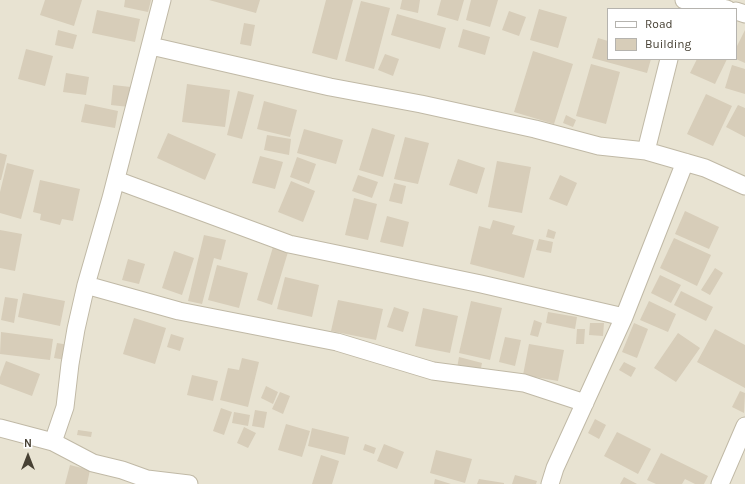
<!DOCTYPE html>
<html>
<head>
<meta charset="utf-8">
<style>
	body { margin:0 }
	#map { position:relative; width:745px; height:484px; overflow:hidden; background:#f4f1e5; font-family:Karla,sans-serif }
	canvas { display:block }
	.legend { position:absolute; left:607px; top:8px; width:130px; height:52px; box-sizing:border-box; background:#fff; border:1px solid #b5b3ae; margin:0; padding:5px 7px; list-style:none; font-size:12px; color:#474134 }
	.legend li { display:flex; align-items:center; gap:8px; height:20px }
	.legend b { width:20px; border:1px solid #b5b3ae }
	.north { position:absolute; left:8px; top:436px; width:40px; height:40px; -webkit-text-stroke:3px #fff; paint-order:stroke; rotate:0deg; font-size:11px; font-weight:700; line-height:16px; text-align:center; color:#474134 }
	.north::after { content:''; display:block; margin:auto; width:14px; height:18px; background:#474134; clip-path:polygon(50% 0,100% 100%,50% 72%,0 100%) }
</style>
</head>
<body>
<div id="map">
<canvas width="745" height="484"></canvas>
<ul class="legend">
<li><b style="height:5px;background:#fff"></b>Road</li>
<li><b style="height:11px;background:#d7cdb9"></b>Building</li>
</ul>
<div class="north">N</div>
</div>
<script>
const context = document.querySelector('canvas').getContext('2d');
context.lineJoin = 'round';
function paint(path, color) {
  context.fillStyle = color;
  context.fill(path, 'evenodd');
}
function stroke(path, color, width, dash) {
  context.strokeStyle = color;
  context.lineWidth = width;
  context.lineCap = dash ? 'butt' : 'round';
  context.setLineDash(dash || []);
  context.stroke(path);
}
paint(new Path2D(`
	M0 0H745V484H0ZM608 9H736V59H608Z`), '#e8e3d2');
paint(new Path2D(`
	M45 0H82L74 26 40 15Z
	M125 0H151L148 12 124 7Z
	M209 0H260L256 13Z
	M326 0H353L337 60 312 53Z
	M402 0H420L418 13 400 9Z
	M441 0H464L458 21 437 15Z
	M471 0H498L490 27 466 20Z
	M361 1 390 8 374 69 345 61Z
	M539 9 567 17 558 48 530 40Z
	M97 10 140 19 135 42 92 33Z
	M509 11 526 17 519 36 502 30Z
	M397 14 446 28 440 49 391 35Z
	M244 23 255 25 251 46 240 44Z
	M463 29 490 37 485 55 458 47Z
	M58 30 77 35 73 49 55 45Z
	M745 30V63L736 59V48Z
	M598 38 608 41V59H651L647 73 592 58Z
	M26 49 53 56 45 86 18 79Z
	M533 51 573 64 554 124 514 112Z
	M385 54 399 59 393 76 378 70Z
	M697 59H727L715 84 690 73Z
	M591 64 620 72 606 124 576 116Z
	M732 65 745 69V94L725 88Z
	M66 73 89 77 86 95 63 92Z
	M187 84 230 90 225 127 182 122Z
	M113 85 131 87 129 107 111 105Z
	M238 91 254 95 242 139 227 135Z
	M706 94 732 106 713 146 687 134Z
	M264 101 297 110 290 137 257 129Z
	M85 104 118 111 115 128 81 122Z
	M738 105 745 108V137L726 127Z
	M566 115 576 120 573 127 563 123Z
	M372 128 395 135 383 177 359 170Z
	M304 129 343 140 336 164 297 153Z
	M168 133 216 154 205 180 157 158Z
	M267 135 291 139 289 155 264 150Z
	M405 137 429 143 418 184 394 179Z
	M0 153 7 155 1 180H0Z
	M260 156 283 162 275 189 252 183Z
	M297 157 316 164 309 184 290 177Z
	M458 159 485 168 477 194 449 185Z
	M497 161 531 167 522 213 488 207Z
	M7 163 34 170 21 219 0 213V192Z
	M358 175 378 182 372 198 352 191Z
	M560 175 577 183 567 206 549 199Z
	M40 180 80 189 73 221 62 219 60 225 40 220 41 214 33 212Z
	M291 181 315 191 303 222 278 212Z
	M394 183 406 186 402 204 389 201Z
	M354 198 377 204 368 240 345 235Z
	M685 211 719 227 709 249 675 234Z
	M387 216 409 222 403 247 380 242Z
	M493 220 515 226 512 234 534 240 524 278 470 264 479 226 490 229Z
	M548 229 556 232 554 239 546 237Z
	M0 230 22 234 15 271 0 268Z
	M204 235 226 240 221 260 214 258 202 304 188 301Z
	M674 238 711 255 697 286 660 268Z
	M539 239 553 242 551 253 536 250Z
	M273 247 288 252 272 305 257 300Z
	M174 251 194 258 182 295 162 288Z
	M128 259 145 264 139 284 122 280Z
	M217 265 248 273 239 308 208 300Z
	M715 268 723 273 710 295 701 290Z
	M660 275 681 285 671 303 651 293Z
	M285 277 319 285 312 317 277 309Z
	M681 291 713 307 706 321 674 305Z
	M23 293 65 301 60 326 18 317Z
	M5 297 18 299 14 323 1 320Z
	M338 300 383 309 376 340 331 331Z
	M471 301 502 308 490 360 459 353Z
	M649 301 676 314 668 332 640 320Z
	M394 307 409 312 403 332 387 327Z
	M423 308 458 316 450 353 415 346Z
	M548 312 577 317 575 329 546 323Z
	M134 318 166 328 155 364 123 354Z
	M534 320 542 323 538 337 530 335Z
	M590 323H604L603 336 589 335Z
	M634 323 648 329 637 358 622 352Z
	M577 329H585L584 344H576Z
	M715 329 745 345V388L697 362Z
	M1 332 53 339 50 360 0 354Z
	M678 333 700 348 676 382 654 368Z
	M171 334 184 338 180 351 167 347Z
	M505 337 521 340 515 366 499 362Z
	M57 343 69 345 66 360 54 358Z
	M529 344 564 350 558 381 523 375Z
	M459 357 482 363 480 373 457 368Z
	M242 358 259 362 248 407 220 400 228 368 239 370Z
	M6 361 40 374 32 396 0 384V377Z
	M624 362 636 368 631 377 619 370Z
	M192 375 218 381 213 401 187 395Z
	M266 386 278 392 273 404 261 398Z
	M740 391 745 393 744 413 732 407Z
	M280 392 290 396 283 414 272 409Z
	M221 408 232 412 224 435 213 431Z
	M255 410 267 412 264 428 252 426Z
	M234 412 250 415 248 426 232 423Z
	M595 419 606 425 599 439 588 433Z
	M286 424 310 431 302 457 278 450Z
	M244 427 256 433 248 448 237 443Z
	M312 428 349 437 345 455 308 446Z
	M78 430 92 432 91 437 77 435Z
	M617 432 651 449 638 474 604 456Z
	M365 444 376 448 374 454 363 450Z
	M384 444 404 452 397 469 377 461Z
	M436 450 472 459 465 483 430 473Z
	M661 453 708 476 704 484H695L685 479 682 484H656L647 480Z
	M321 455 339 461 332 484H312Z
	M70 465 90 470 87 484H65Z
	M515 475 537 481 536 484H512Z
	M624 477 637 484H620Z
	M435 479 451 484H434Z
	M479 479 504 483V484H477Z`), '#d7cdb9');
const minor = new Path2D(`
	M684 0 727 9
	M736 11 745 14
	M151 46 330 87 421 104 535 129 599 146 646 151 705 168 745 186
	M646 151 669 59
	M116 180 289 244 481 284 624 317
	M86 285 179 311 337 342 433 371 524 383 585 403
	M0 428 53 442 93 463 122 470 147 479 189 484
	M53 442 65 407 70 364 76 329 86 285 111 198 162 0
	M550 484 555 468 624 317 685 162
	M720 484 745 426`);
stroke(minor, '#c0b9a6', 19);
stroke(minor, '#fff', 17);
</script>
</body>
</html>
